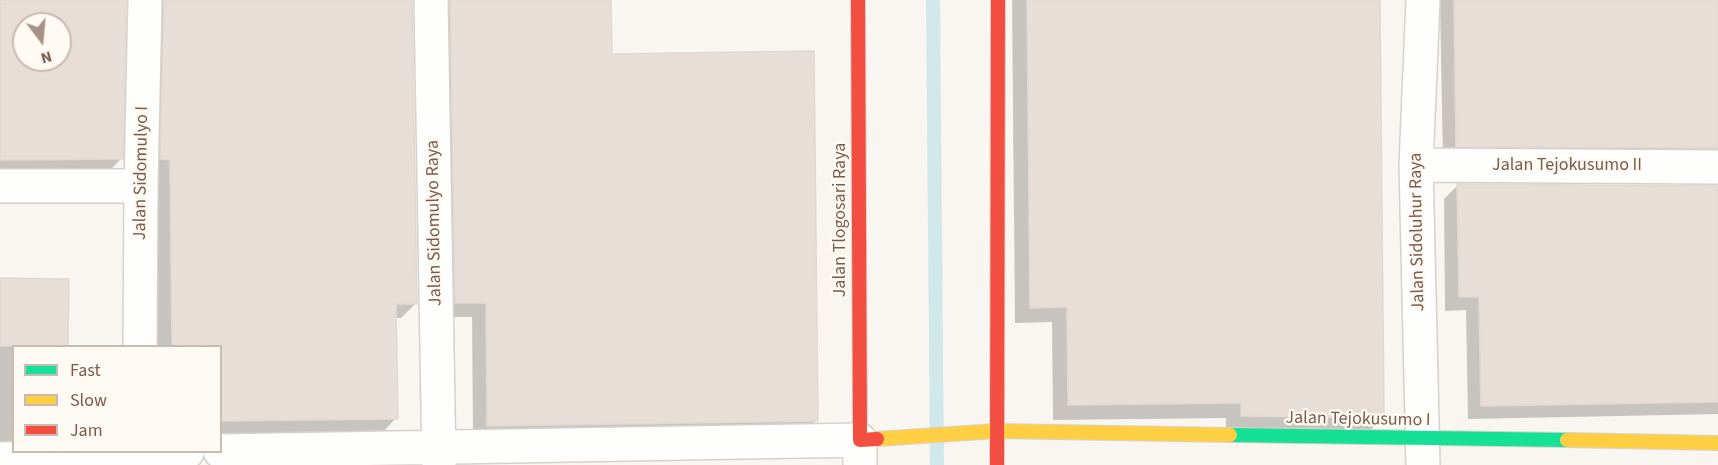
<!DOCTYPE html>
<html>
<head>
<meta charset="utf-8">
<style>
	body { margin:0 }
	#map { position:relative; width:1718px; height:465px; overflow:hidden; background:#f9f5f0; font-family:"Source Sans 3",sans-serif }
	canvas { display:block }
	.legend { position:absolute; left:12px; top:345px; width:210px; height:108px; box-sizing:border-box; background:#fffaf3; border:2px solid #cabbb1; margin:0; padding:8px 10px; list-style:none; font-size:18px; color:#7a5c4d }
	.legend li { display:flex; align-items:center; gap:12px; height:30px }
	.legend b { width:30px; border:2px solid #cabbb1 }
	.north { position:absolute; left:12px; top:12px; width:60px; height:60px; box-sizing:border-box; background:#fffaf3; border:2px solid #cabbb1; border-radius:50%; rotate:164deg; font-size:16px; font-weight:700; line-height:24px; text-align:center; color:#7a5c4d }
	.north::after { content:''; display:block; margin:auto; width:21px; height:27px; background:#a69286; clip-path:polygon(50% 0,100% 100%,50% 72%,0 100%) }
</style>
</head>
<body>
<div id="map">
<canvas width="1718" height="465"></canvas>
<ul class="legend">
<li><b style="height:8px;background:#16e098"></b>Fast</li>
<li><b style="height:8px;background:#ffcf43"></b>Slow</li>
<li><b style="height:8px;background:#f24e42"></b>Jam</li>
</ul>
<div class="north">N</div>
</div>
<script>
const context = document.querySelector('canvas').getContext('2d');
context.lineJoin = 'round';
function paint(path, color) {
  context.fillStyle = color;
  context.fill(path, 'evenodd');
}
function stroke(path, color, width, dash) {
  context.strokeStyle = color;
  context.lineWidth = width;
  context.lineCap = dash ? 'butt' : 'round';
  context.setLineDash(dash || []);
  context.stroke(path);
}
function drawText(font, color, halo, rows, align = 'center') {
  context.font = font + ' "Source Sans 3",sans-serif';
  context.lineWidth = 4.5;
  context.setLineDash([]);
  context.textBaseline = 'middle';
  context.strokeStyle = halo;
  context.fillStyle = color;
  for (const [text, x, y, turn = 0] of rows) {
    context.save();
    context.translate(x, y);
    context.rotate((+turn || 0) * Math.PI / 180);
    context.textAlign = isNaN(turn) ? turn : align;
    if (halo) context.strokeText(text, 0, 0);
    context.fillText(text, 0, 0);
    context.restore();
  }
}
paint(new Path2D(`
	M0 0H125L121 159 107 173 0 174ZM24 24H60V60H24Z
	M142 0H411L416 303 401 318H395L396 418 382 433 220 434V346H158L156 173Z
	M428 0H609L611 56 816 420 802 435 473 442 472 317H441Z
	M1012 0H1379L1383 418 1367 433 1226 431V418L1053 420 1052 322 1015 323Z
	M1440 0H1718V169L1443 160Z
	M1457 186 1718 187V414L1468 419 1466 310 1445 311 1444 199Z
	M0 280H67V346H14V452L0 456Z`), '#0003');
stroke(new Path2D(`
	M933 0 937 465`), '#d0e8ea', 14);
const building = new Path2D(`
	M0 0H126L123 159 0 160ZM24 24H60V60H24Z
	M164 0H412L417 304H396L398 419 220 421V346H172L170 160 160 159Z
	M450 0H611L612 54 814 51 818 421 487 426 486 303H455Z
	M1027 0H1380L1384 418 1241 416V403L1068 405 1067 307 1030 308Z
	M1454 0H1718V148L1456 147Z
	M1457 184 1718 186V402L1481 406 1479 297H1459Z
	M0 278 69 279 68 346H0Z`);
paint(building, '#e6ded7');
stroke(building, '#e2d8d2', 1.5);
const lane = new Path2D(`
	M0 456 140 453`);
const street = new Path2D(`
	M431 0 439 465
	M1416 165 1718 167
	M0 186H141
	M140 346 141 186 145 0
	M220 451 860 440V465
	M140 453 187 452
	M1423 465 1416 165 1423 0`);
const fast = new Path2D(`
	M1230 435 1567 440`);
const slow = new Path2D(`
	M877 439 997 431 1230 435
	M1567 440 1718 443`);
const jam = new Path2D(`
	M858 0 860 440 877 439
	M997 465 998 0`);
stroke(lane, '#d7d1cb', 30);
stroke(street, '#d7d1cb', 36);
stroke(fast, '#d9d2cb', 16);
stroke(slow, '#d9d2cb', 16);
stroke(jam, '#d9d2cb', 16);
stroke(lane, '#fefefd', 27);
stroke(street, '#fefefd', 33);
stroke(fast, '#16e098', 14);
stroke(slow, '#ffcf43', 14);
stroke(jam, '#f24e42', 14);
drawText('18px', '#7a5c4d', '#fffaf3', [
	["Jalan Tejokusumo II",1567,166],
	["Jalan Sidomulyo I",142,173,-89],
	["Jalan Tlogosari Raya",841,220,-90],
	["Jalan Sidomulyo Raya",435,223,-91],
	["Jalan Sidoluhur Raya",1418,232,-91],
	["Jalan Tejokusumo I",1358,420,1]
]);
</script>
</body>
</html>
